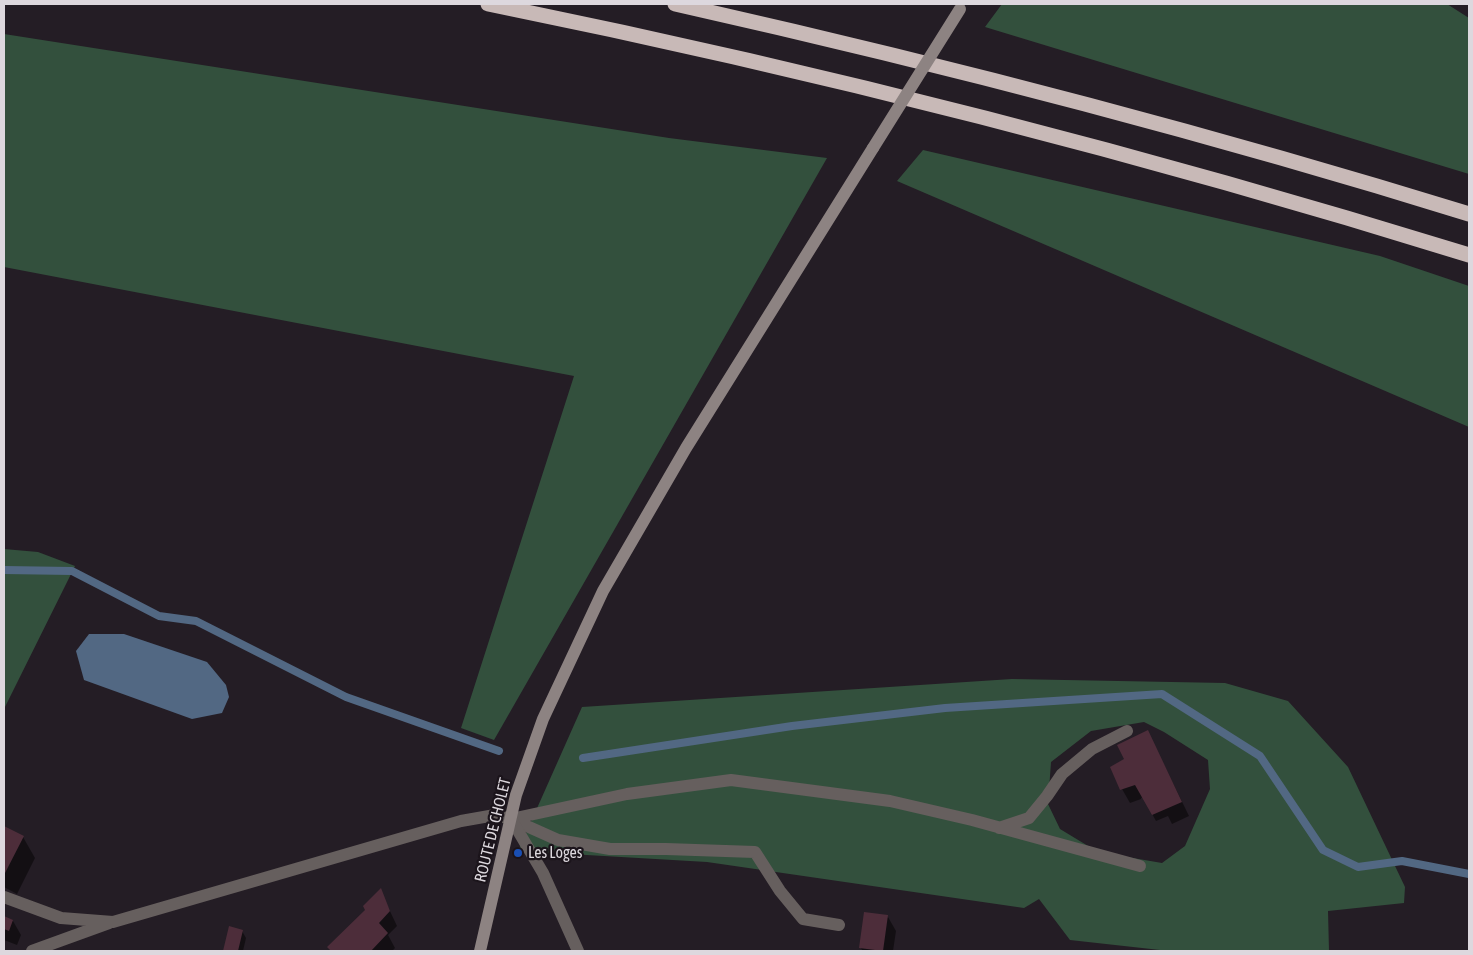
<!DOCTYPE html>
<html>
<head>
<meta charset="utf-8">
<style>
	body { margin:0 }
	#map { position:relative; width:1473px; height:955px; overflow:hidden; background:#241d25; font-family:"Asap Condensed",sans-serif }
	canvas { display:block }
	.frame { position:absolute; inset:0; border:5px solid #ddd8de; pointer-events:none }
</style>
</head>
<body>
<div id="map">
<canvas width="1473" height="955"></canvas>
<div class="frame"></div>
</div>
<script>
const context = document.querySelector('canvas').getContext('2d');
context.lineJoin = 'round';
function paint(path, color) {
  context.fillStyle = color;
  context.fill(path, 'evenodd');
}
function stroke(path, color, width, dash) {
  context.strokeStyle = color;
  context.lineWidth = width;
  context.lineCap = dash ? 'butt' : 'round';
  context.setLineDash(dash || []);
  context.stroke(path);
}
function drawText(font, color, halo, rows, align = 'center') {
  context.font = font + ' "Asap Condensed",sans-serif';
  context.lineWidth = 4.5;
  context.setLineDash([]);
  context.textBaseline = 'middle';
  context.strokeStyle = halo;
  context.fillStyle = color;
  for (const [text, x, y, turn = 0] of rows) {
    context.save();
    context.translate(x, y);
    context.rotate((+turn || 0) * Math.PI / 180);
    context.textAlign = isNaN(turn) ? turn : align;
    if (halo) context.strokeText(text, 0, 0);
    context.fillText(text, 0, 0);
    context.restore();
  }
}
paint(new Path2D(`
	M1002 4H1447L1469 18V174L985 27Z
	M4 34 669 138 827 158 494 740 461 728 574 376 4 267Z
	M923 150 1380 256 1469 286V427L897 181Z
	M4 549 38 552 75 566 4 709Z
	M1012 679 1225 683 1288 701 1348 767 1405 887 1404 903 1328 911 1329 951H1169L1070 940 1039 899 1024 908 707 862 518 851 582 707ZM1144 722 1164 732 1208 760 1210 789 1185 846 1162 863 1098 852 1060 829 1048 804 1051 762 1091 731Z`), '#33503d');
paint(new Path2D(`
	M89 634H124L207 662 226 685 229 697 222 713 192 719 84 680 76 651Z`), '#526883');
paint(new Path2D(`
	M1148 732 1189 816 1172 824 1168 816 1156 821 1144 799 1159 789 1141 798V799L1130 803 1122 789 1126 760Z
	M4 827 23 837 35 858 17 894 4 887Z
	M380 890 397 926 388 935 395 948 392 951H331L329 948 367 910Z
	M888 917 896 931 893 951H863L860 947Z
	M4 918 13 921 21 935 17 945 4 940Z
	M230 927 242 931 246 938 243 951H224Z`), '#0007');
stroke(new Path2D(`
	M4 570 72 571 159 616 196 621 346 697 499 751
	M583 758 792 726 945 708 1162 694 1260 756 1323 850 1358 867 1402 861 1469 874`), '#526883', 8);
paint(new Path2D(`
	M1148 730 1182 802 1152 815 1135 785 1120 790 1110 767 1124 759 1117 745Z
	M4 826 24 836 4 875Z
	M381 888 390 911 379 923 388 933 371 951H331L327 947 365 910 363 906Z
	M864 912 888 915 883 951 859 948Z
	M4 916 13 920 9 931 4 929Z
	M229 926 243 930 238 951H223Z`), '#4d2d3a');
stroke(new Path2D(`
	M999 828 1029 818 1047 796 1062 774 1092 749 1127 731
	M839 925 803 919 780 891 755 852 666 849H610L558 840 511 819 627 794 731 780 890 801 972 820 1140 866`), '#665f5e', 12);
stroke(new Path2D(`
	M4 897 61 918 113 922 461 821 495 815 511 819 543 873 578 951
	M32 951 109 923`), '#665f5e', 12);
stroke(new Path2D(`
	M480 951 516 795 543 719 603 591 686 448 873 148`), '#8d8382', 12);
stroke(new Path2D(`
	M488 4C819 71 1146 155 1469 255
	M675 4C942 64 1207 133 1469 214`), '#c8b9b7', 15);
stroke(new Path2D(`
	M873 148 960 9`), '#8d8382', 12);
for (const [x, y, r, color] of [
	[518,853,5,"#1a4fb4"]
]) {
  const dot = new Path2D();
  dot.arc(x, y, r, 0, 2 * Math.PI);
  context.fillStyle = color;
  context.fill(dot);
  stroke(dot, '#1b141b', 2);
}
drawText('16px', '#ddd8de', '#1b141b', [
	["ROUTE DE CHOLET",493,830,-76]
]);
drawText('16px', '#ddd8de', '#1b141b', [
	["Les Loges",528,853]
], 'left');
</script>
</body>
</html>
